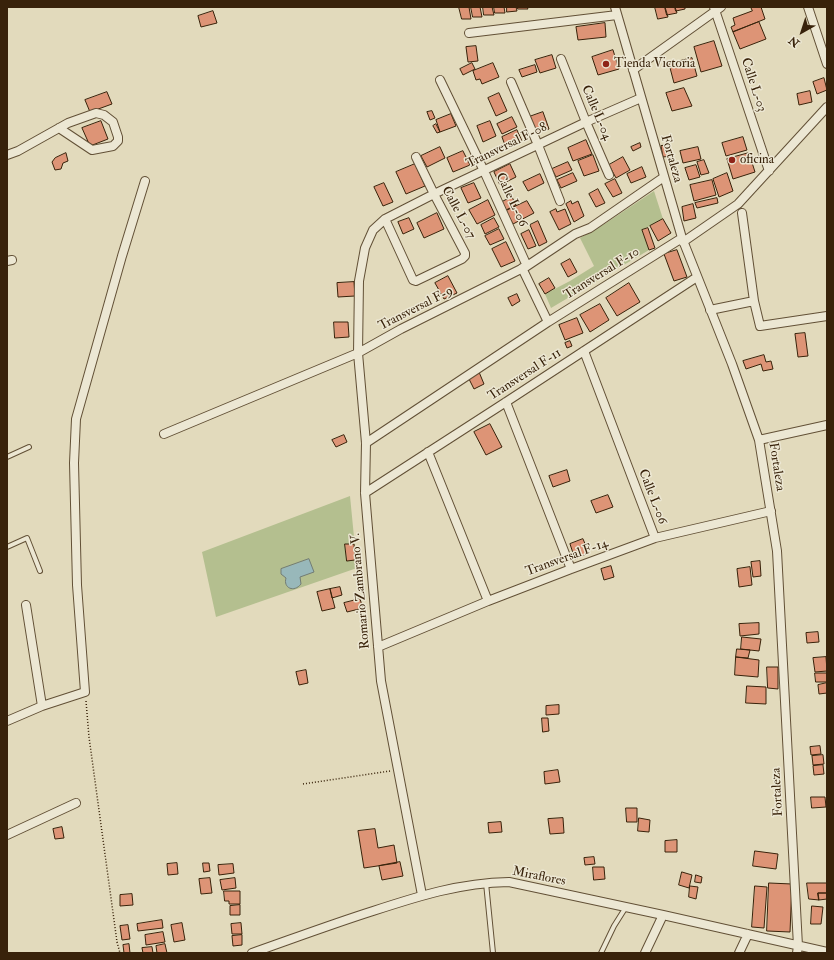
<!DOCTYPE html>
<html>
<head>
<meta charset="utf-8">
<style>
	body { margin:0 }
	#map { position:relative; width:834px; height:960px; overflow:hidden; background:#e2dabc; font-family:"IM FELL Double Pica",serif }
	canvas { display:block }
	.frame { position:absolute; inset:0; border:8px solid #38220a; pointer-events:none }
	.north { position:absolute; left:782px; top:12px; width:40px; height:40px; -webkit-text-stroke:3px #ece7d3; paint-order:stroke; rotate:219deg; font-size:11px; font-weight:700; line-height:16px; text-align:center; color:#38220a }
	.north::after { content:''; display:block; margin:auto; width:14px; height:18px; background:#38220a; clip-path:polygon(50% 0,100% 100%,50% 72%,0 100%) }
</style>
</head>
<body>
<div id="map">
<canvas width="834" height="960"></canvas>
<div class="frame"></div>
<div class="north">N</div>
</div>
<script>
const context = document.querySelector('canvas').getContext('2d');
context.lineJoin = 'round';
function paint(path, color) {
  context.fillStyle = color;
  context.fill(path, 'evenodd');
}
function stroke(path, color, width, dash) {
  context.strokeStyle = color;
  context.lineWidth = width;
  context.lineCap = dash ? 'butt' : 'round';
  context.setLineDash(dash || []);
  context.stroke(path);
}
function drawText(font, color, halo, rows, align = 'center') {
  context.font = font + ' "IM FELL Double Pica",serif';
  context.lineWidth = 3;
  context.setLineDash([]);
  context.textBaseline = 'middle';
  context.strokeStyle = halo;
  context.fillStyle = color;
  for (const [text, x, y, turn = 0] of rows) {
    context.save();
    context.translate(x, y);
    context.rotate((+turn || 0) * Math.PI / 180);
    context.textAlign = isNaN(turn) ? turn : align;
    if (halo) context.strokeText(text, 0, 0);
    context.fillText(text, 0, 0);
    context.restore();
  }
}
paint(new Path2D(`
	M654 191 663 219 642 230 649 250 551 308 545 294 570 281 594 266 580 238 606 223Z
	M350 496 357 568 216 617 202 552Z`), '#b4bf8f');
const water = new Path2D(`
	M309 559 314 572 300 577 301 584C294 593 283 588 286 578L281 574V569Z`);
paint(water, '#98b8ba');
stroke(water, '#727c74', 1);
const building = new Path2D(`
	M459 7H469L471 19H462Z
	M471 7H480L482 17H473Z
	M483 7H492L494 15H484Z
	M494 7H504L505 13H495Z
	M507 7H516L517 11 507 12Z
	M518 7H527L528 9H518Z
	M655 7H665L668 17 658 19Z
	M665 7H675L677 13 667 15Z
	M675 7H685V9L676 11Z
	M751 7H761L765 19 733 32 731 27 735 25 733 18 752 11Z
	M213 11 217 23 201 27 198 16Z
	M759 22 766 39 740 49 733 32Z
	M605 23 606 37 578 40 576 27Z
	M714 41 722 66 701 72 694 47Z
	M476 46 478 61 468 62 466 47Z
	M613 50 619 69 598 75 592 57Z
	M552 55 556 68 540 73 535 60Z
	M692 58 697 76 674 83 669 64Z
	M472 63 475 69 463 75 460 69Z
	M493 63 499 77 482 84 480 79 476 80 473 71Z
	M535 65 537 72 522 77 519 70Z
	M824 78 827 90 817 94 813 82Z
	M684 88 692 106 672 111 666 93Z
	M810 91 812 102 799 105 797 94Z
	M107 92 112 104 90 112 85 100Z
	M499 93 507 111 496 116 488 98Z
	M432 111 435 118 430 120 427 112Z
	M543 112 549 129 535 134 529 117Z
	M451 114 456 126 440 132 436 120Z
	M512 117 517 127 502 134 497 124Z
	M101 121 108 139 90 146 82 128Z
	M490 121 496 136 483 142 477 126Z
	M436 124 440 132 437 133 433 126Z
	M517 130 522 141 506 148 502 137Z
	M743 137 747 150 726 156 722 143Z
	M586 140 592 154 573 161 568 148Z
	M640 143 641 147 633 151 631 147Z
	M669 145 671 156 663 157 661 146Z
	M440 147 445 158 427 167 421 156Z
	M698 147 701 159 683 163 680 151Z
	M463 151 470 165 453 172 447 158Z
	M66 153 68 161 63 163 61 169 55 170 52 162 55 158Z
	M749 153 755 172 733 179 727 159Z
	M593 155 599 171 584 176 578 161Z
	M623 157 630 170 616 178 609 165Z
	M704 160 709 173 701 175 697 162Z
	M568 162 572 170 556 177 552 169Z
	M415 164 425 186 406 194 396 172Z
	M510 164 516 177 500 185 494 172Z
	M696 165 700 177 689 180 685 168Z
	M642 167 646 177 631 183 627 174Z
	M573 173 577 181 561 188 557 180Z
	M727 173 733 191 719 197 713 179Z
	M540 174 544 183 528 191 523 182Z
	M615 179 622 193 613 197 605 184Z
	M712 180 716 195 694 201 690 185Z
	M384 183 393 202 383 206 374 187Z
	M474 183 481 198 468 203 461 188Z
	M598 189 605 203 596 207 589 194Z
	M512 197 516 205 506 210 502 202Z
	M717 198 718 203 697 208 695 203Z
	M488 200 495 215 477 224 469 210Z
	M527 201 534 213 513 224 506 211Z
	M571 201 572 204 578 201 584 216 574 222 566 204Z
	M693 204 696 218 684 221 682 207Z
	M556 209 557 212 565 209 571 224 559 230 550 212Z
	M437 213 444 229 424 238 417 223Z
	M409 218 414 229 403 234 398 222Z
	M494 218 499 227 485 234 481 225Z
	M663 219 671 233 658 241 650 226Z
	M538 221 547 242 539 246 530 225Z
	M648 228 655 248 649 250 642 230Z
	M499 229 504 239 490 245 485 236Z
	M529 230 536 246 528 249 521 234Z
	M506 242 515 261 501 267 492 249Z
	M677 250 687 277 674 281 664 254Z
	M570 259 577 272 568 277 561 264Z
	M448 276 457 293 444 299 435 283Z
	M549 278 555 288 545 294 539 284Z
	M354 282 355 296 338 297 337 283Z
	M629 283 640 302 617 316 606 298Z
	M517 294 520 301 512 306 508 298Z
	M600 304 609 320 590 332 580 315Z
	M577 318 583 333 565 340 559 325Z
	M334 322H348L349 337 335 338Z
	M805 333 808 356 798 357 795 334Z
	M570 341 572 346 567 348 565 343Z
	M764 355 766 362 771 361 773 369 763 371 761 364 746 369 743 361Z
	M479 372 484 384 474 389 468 377Z
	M490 424 502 447 486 455 474 432Z
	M344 435 347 442 336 447 332 440Z
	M567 470 570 481 553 487 549 476Z
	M608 495 613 507 596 513 591 501Z
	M583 539 589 553 575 559 570 544Z
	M345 544H354L355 560 347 561Z
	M760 561 761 576 753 577 751 562Z
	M611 566 614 577 604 580 601 569Z
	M750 567 752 585 739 587 737 569Z
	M340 587 342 595 332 598 330 589Z
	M330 589 335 608 322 611 317 592Z
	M360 599 363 608 347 612 344 603Z
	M759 623V634L740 636 739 624Z
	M818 632 819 642 807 643 806 633Z
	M742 637 761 639 759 651 741 649Z
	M737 649 750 650 748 658 736 657Z
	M736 657 759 660 758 677 735 675Z
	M826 657 827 671 815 672 813 658Z
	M767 667H778V689L768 688Z
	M306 670 308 683 299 685 296 672Z
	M815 673H827V682H816Z
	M827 683V693L819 694 818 685Z
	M747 686 766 687V704L746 703Z
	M559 705V714L546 715V706Z
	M542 718H548L549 731 543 732Z
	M820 746 821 754 811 755 810 747Z
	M823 755 824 764 813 765 812 756Z
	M823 765 824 774 814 775 813 766Z
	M558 770 560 782 545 784 544 772Z
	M811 797H825L826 807 812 808Z
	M626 808H637V822H627Z
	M563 818 564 833 550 834 548 819Z
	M639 818 650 820 649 832 638 831Z
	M501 822 502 832 489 833 488 823Z
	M62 827 64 838 55 839 53 829Z
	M375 829 378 848 394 845 397 863 364 868 358 831Z
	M677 840V852H665V841Z
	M755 851 778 854 776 869 753 866Z
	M594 857 595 864 585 865 584 858Z
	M400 862 403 876 382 880 379 866Z
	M177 863 178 874 168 875 167 864Z
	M203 863H209L210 871 204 872Z
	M233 864 234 873 219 875 218 865Z
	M593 867H604L605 879 594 880Z
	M682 872 692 875 689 888 679 885Z
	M696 875 702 877 701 883 695 882Z
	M210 878 212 893 201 894 199 879Z
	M235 878 236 888 222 890 220 880Z
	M769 883 792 884 790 932 767 931Z
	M807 883H827V893H818L819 900 809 899Z
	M690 886 698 887 696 899 689 897Z
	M755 886 767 887 764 928 752 927Z
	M224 891H240V904H229V901H225Z
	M818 893H827V899L819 900Z
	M132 894 133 905 120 906V895Z
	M240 905V915H230V906Z
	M812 906 823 907 821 924H811Z
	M162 920 163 928 138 931 137 924Z
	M182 923 185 940 174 942 171 925Z
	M241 923 242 934H232L231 924Z
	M128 925 130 939 122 940 120 926Z
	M163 932 165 942 146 945 145 935Z
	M242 935V945L233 946 232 936Z
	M129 944 130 953H124L123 945Z
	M165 944 167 953H157L156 946Z
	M152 947 153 953H143L142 948Z`);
paint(building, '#dd9476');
stroke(building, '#38220a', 1);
const lane = new Path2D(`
	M7 457 29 447
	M7 547 27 538 40 571
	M486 883 493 953
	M601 953 614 926 626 907`);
const street = new Path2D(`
	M615 7 682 238 732 364 759 440 777 551 798 946 797 953
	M714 7 769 171
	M808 7 827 64
	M469 33 617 15
	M561 59 586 122 609 175
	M633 70 721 7
	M440 80 484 171 527 266
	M511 82 538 145 560 201
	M7 155 18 151 68 123 96 113 104 115 113 122 118 137V141L113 146 92 150 59 128
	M742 213 754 301 760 326 827 316
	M385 219 413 280 416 281 462 259 465 256V253L434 194 416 157
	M7 261 12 260
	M522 268 548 322
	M710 310 754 301
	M584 351 655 538
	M506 402 571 569
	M164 434 358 353 401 329 527 266 575 234 590 228 664 177
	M759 440 827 425
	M366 443 548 322 682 238 683 242 738 204 827 107
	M428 452 488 601
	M365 493 506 402 697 277
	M26 605 42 706
	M378 647 488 601 571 569 655 538 771 511
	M7 721 42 706 85 692 77 585 74 463 76 419 122 256 145 181
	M7 835 76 803
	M422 895 381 681 365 493 366 443 358 353 359 281 365 248 373 230 385 219 434 194 586 122 641 98
	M252 953C292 939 332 924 373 911 419 896 459 883 509 882L663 915 827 952
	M645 953 663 915
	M739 953 748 934`);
stroke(lane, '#625036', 6);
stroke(street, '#625036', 10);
stroke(new Path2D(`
	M86 701 89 737 117 942 120 953
	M303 784 390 771`), '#38220a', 1.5, [1, 2]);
stroke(lane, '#ece7d3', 4);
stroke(street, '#ece7d3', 8);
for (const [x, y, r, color] of [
	[606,64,4,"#8f2418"],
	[732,160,4,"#8f2418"]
]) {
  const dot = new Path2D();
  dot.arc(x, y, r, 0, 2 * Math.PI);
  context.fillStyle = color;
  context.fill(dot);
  stroke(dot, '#ece7d3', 1.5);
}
drawText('13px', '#38220a', '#ece7d3', [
	["Tienda Victoria",614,64],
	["oficina",740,160]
], 'left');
drawText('13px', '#38220a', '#ece7d3', [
	["Calle L-03",753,85,72],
	["Calle L-04",596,113,67],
	["Transversal F-08",507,146,-26],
	["Fortaleza",671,159,74],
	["Calle L-06",511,200,65],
	["Calle L-07",458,213,62],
	["Transversal F-10",602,274,-32],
	["Transversal F-9",416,309,-27],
	["Transversal F-11",525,375,-33],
	["Fortaleza",776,467,81],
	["Calle L-06",652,497,69],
	["Transversal F-14",567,558,-20],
	["Romario Zambrano V.",361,591,-95],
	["Fortaleza",778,792,-93],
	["Miraflores",539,877,11]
]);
</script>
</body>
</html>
